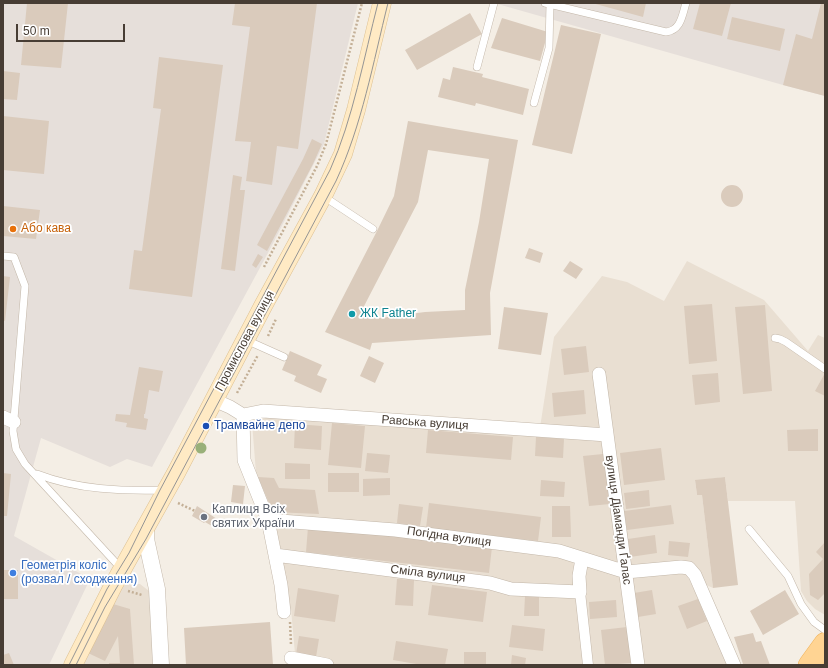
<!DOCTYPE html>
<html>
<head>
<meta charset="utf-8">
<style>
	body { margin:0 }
	#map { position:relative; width:828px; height:668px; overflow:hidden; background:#f4eee5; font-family:Helvetica,sans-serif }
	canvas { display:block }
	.frame { position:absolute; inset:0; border:4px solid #473d34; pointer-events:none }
	.scale { position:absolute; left:16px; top:24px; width:109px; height:18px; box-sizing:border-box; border:2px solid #473d34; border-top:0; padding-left:5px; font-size:12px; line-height:14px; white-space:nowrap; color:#473d34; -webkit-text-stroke:3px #fff; paint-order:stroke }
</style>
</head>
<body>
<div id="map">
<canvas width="828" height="668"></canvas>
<div class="frame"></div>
<div class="scale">50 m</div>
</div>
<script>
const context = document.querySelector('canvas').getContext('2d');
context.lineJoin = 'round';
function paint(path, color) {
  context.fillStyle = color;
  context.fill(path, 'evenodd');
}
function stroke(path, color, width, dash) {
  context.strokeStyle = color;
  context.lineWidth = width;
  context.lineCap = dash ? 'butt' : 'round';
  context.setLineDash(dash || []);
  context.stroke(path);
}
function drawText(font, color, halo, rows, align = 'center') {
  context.font = font + ' Helvetica,sans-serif';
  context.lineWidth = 3.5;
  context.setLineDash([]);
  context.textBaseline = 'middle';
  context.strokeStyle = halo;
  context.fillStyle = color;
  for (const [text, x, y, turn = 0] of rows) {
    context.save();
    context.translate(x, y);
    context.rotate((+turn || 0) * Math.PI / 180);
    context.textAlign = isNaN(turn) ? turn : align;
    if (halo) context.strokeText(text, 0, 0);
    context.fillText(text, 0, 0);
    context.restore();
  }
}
paint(new Path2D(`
	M687 261 764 300 808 351 818 335 825 338V615L815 609 807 601 801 591 795 501H728L725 477 695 481 697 495H702L713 588 688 577 730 665H296L291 609 287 607 256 473 252 422 269 417 539 434 554 337 602 276 627 282 664 301Z
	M128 583 140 584 149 591 154 665H77L117 590Z`), '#e9dfd2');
paint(new Path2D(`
	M3 3H358L324 144 269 251 152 467 127 459 110 467 41 438 14 536 90 579 49 665H3Z
	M494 3H825V96L783 85Z`), '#e6dfda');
paint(new Path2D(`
	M27 3H68L61 68 21 65Z
	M235 3H317L298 149 277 146 272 185 246 181 251 142 235 141 250 27 232 25Z
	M592 3H646L643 17Z
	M700 3H731L722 36 693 29Z
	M821 3H825V96L783 85 796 34 812 39Z
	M470 13 482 34 417 70 405 50Z
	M732 17 785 29 780 51 727 39Z
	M502 18 548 32 540 61 491 48Z
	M561 25 601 34 572 154 532 145Z
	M159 57 223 65 192 297 129 289 134 250 142 251 161 109 153 108Z
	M453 67 483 74 482 77 529 89 523 115 476 103 475 106 438 97 443 78 450 80Z
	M3 71 20 73 17 100 3 99Z
	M3 116 49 121 44 174 3 170Z
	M408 121 518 140 490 293 491 335 372 343 370 350 325 332 377 231 394 196ZM428 150 489 159 479 222 465 290V310L425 312 380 318 362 310 418 202Z
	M312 139 322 144 313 164 267 251 257 245 303 159Z
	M233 175 242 177 240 190H245L235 271 221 269Z
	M721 196a11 11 0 1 1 22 0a11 11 0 1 1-22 0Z
	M3 206 40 210 36 239 3 236Z
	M529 248 543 253 540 263 525 258Z
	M258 254 263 257 256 268 252 265Z
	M570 261 583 269 576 279 563 271Z
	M3 276 10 277 5 321 3 320Z
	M712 304 717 361 689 364 684 306Z
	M765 305 772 391 743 394 735 307Z
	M504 307 548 313 541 355 498 349Z
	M586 346 589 372 564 375 561 349Z
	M290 351 322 365 317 375 327 379 321 393 294 381 296 376 282 370Z
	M369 356 384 363 375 383 360 376Z
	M139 367 163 371 159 392 149 390 145 414H144V418L148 419 146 430 126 427 127 423 115 421 116 414 130 415Z
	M718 373 720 402 695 405 692 375Z
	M825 373V396L815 391Z
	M584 390 586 414 554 417 552 393Z
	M332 423 365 426 361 468 328 465Z
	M295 424 322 426 321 450 294 448Z
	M818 429V451H788L787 430Z
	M428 430 513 437 511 460 426 453Z
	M536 437 564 439 563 458 535 456Z
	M661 448 665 480 624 485 620 453Z
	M367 453 390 455 388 473 365 471Z
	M603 454 610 504 589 506 583 456Z
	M285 463 310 464V479H285Z
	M3 473 11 474 7 516H3Z
	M328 473H359V492H328Z
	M258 477 274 478 279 488 315 490 319 514 273 512Z
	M725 477 738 585 713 588 702 495H697L695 480Z
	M390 478V495L363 496V479Z
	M541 480 565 482 564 497 540 496Z
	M233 485 245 486 243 504 231 502Z
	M649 490 650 506 626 509 624 493Z
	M429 503 541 517 538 541 426 528Z
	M399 504 423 507 420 526 397 523Z
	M671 505 674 524 627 530 624 511Z
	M197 506 217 519 216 520 218 521 215 525 213 524 212 526 205 522 204 523 192 516Z
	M552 506H570L571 537H552Z
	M308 527 492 547 489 573 306 552Z
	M655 535 657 553 630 557 628 539Z
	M669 541 690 543 688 557 668 555Z
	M825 542V593L818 600 810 595 809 574 823 559 816 552Z
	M3 570H18V599H3Z
	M397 579 414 580 413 606 395 605Z
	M432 585 487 592 483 622 428 615Z
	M298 588 339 595 335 622 294 616Z
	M652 590 656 614 638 617 634 593Z
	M785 590 799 614 763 635 750 611Z
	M525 596H539V616H524Z
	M698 599 707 621 687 629 678 606Z
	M616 600 617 617 590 619 589 602Z
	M113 604 130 609 134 665H109V663H120L118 636 105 661 88 653Z
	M270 622 273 665H186L184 628Z
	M512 625 545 629 543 651 509 647Z
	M627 627 631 663 605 665 601 630Z
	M753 633 756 642 761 641 770 665 743 664 734 637Z
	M299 636 319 639 316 657 296 654Z
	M396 641 448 649 445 665H422L393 660Z
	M464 652H486V665H464Z
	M9 653 14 665H3V655Z
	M512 655 526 658 525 665H511Z`), '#dacbbc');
const service = new Path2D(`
	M545 3 666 32C681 30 682 16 686 3
	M477 67 494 3
	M534 103 549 48 550 4
	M323 196 373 229
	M3 256 14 257 25 286 13 431 16 449 25 464 116 563 124 568
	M775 338 780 339 786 342 825 369
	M246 340 284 357
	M37 474C78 490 122 491 165 490
	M749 529 788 576 801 604 814 622 825 630`);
const pedestrian = new Path2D(`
	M580 592 588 665`);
const minor = new Path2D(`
	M599 374 638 665
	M214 400 230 407 243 415 244 460 268 520 281 585 284 612
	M243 415 263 411 607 435
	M3 417 14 422
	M268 520 395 530 559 551 626 572 681 567 689 568 695 575 734 665
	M275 555 490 583 511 589 580 592 579 576 582 559
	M291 658 327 665`);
const tertiary = new Path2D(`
	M146 527V539L157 589 161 665`);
const secondary = new Path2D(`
	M73 665 114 584 176 473 263 306 323 196 343 154 356 110 382 3`);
const primary = new Path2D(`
	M809 665 825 643`);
stroke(service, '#c3b7a9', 8);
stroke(pedestrian, '#c3b7a9', 11);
stroke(minor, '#c3b7a9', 14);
stroke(tertiary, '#c3b7a9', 17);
stroke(secondary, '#dcc092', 19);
stroke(primary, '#efb158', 22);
stroke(new Path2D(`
	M264 267 317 166 326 144 362 3
	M268 336 276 319
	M237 393 258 355
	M178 503 195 511
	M128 591 142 595
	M290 622 291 645`), '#c3af96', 2.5, [2, 2]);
stroke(service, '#fff', 7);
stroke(pedestrian, '#fff', 10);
stroke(minor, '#fff', 13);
stroke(tertiary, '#fff', 16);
stroke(secondary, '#ffeac4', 18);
stroke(primary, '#ffd493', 21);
stroke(new Path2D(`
	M69 665 107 589 129 553 160 490 330 170C353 119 364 57 378 3
	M76 665 105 607 146 539 336 181C362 125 373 63 388 3`), '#959595', 1);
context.fillStyle = '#99b079';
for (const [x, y] of [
	[201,448]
]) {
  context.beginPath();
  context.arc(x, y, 5.5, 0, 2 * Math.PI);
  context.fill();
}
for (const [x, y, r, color] of [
	[13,229,4,"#e8710a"],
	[352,314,4,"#0f9aa8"],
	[206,426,4,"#1a4fb4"],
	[204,517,4,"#6b7280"],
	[13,573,4,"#3f7fe0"]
]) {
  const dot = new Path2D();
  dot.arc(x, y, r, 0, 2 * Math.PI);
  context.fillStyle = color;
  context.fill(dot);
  stroke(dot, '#fff', 1.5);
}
drawText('12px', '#c56008', '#fff', [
	["Або кава",21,229]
], 'left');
drawText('12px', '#0d838f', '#fff', [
	["ЖК Father",360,314]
], 'left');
drawText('12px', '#473d34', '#fff', [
	["Промислова вулиця",245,341,-62],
	["Равська вулиця",425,423,4],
	["вулиця Діаманди Ґалас",618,520,82],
	["Погідна вулиця",449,537,8],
	["Сміла вулиця",428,574,7]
]);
drawText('12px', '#164399', '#fff', [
	["Трамвайне депо",214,426]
], 'left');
drawText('12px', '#5b616d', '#fff', [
	["Каплиця Всіх",212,510],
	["святих України",212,524]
], 'left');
drawText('12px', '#366cbe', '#fff', [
	["Геометрія коліс",21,566],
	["(розвал / сходження)",21,580]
], 'left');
</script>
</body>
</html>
